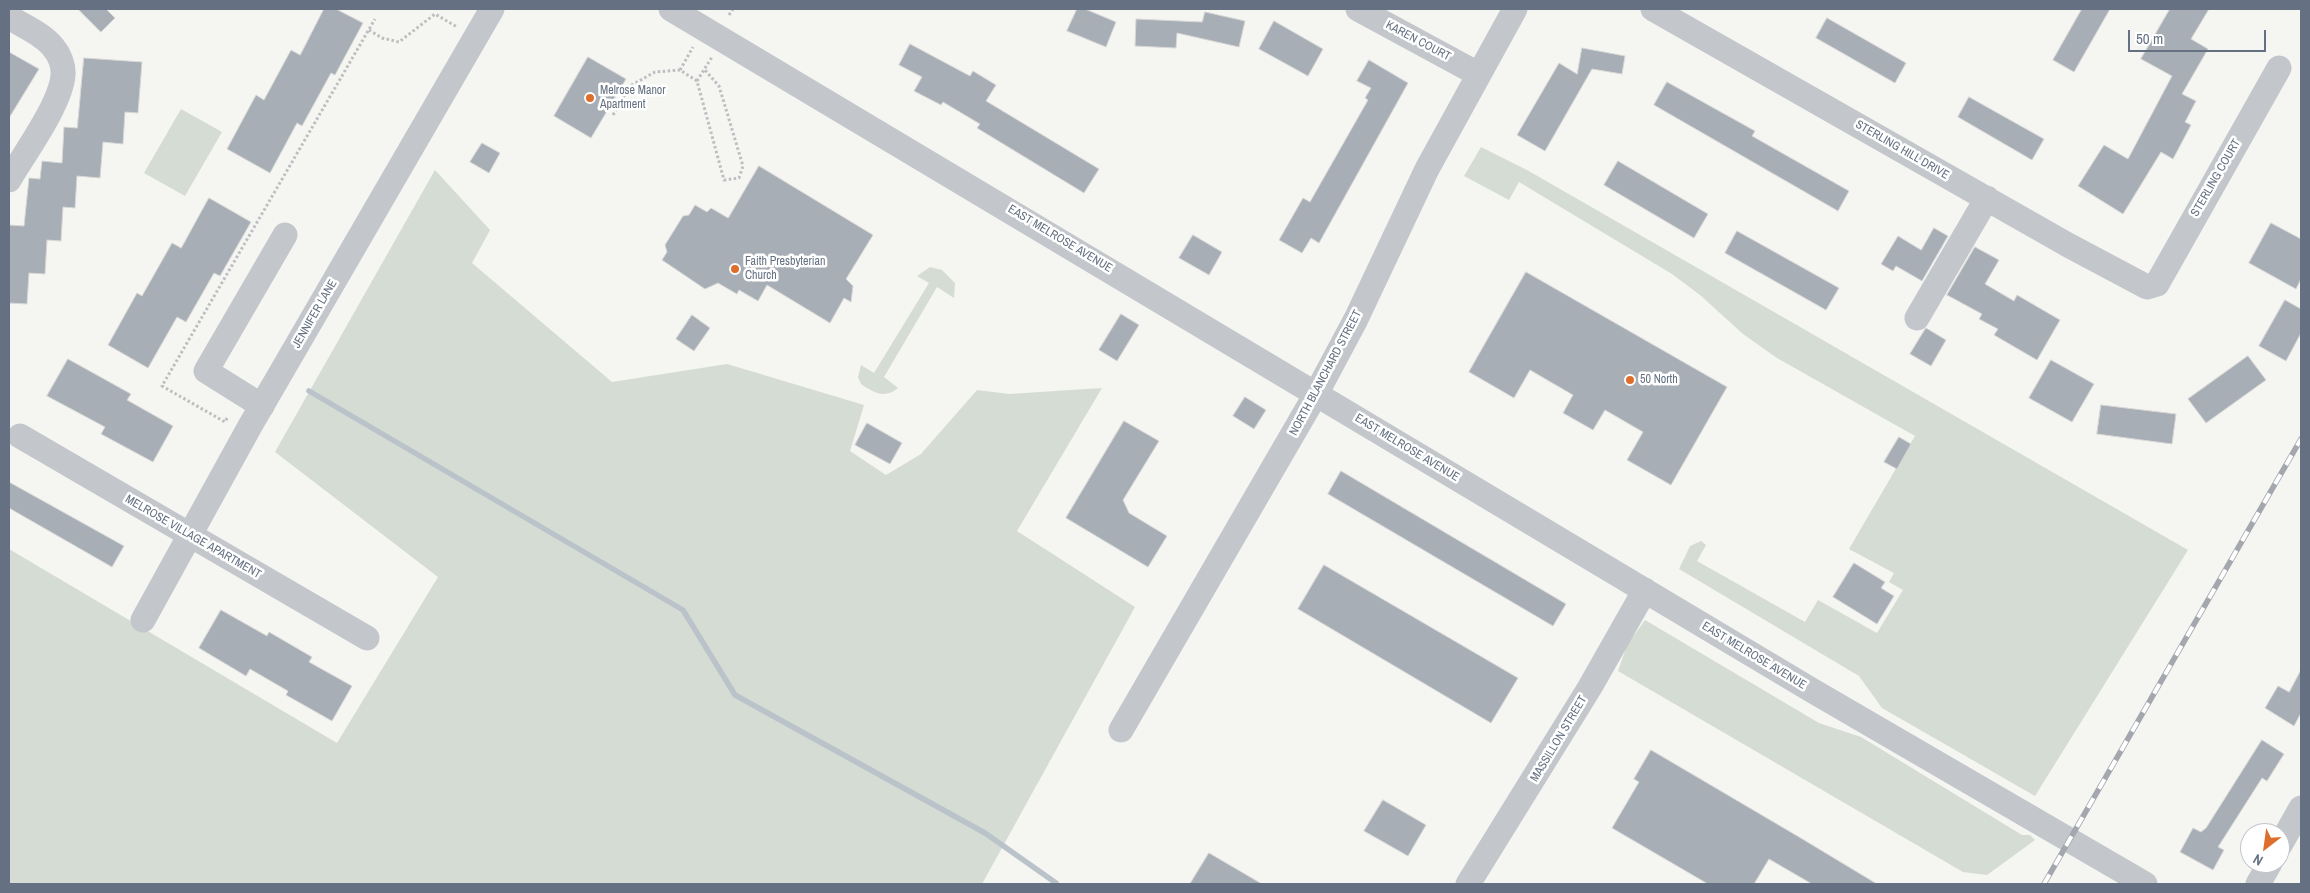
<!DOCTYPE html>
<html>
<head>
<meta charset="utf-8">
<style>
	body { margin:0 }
	#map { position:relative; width:2310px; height:893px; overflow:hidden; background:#f5f5f2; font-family:"Archivo Narrow",sans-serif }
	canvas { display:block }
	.frame { position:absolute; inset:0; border:10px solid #657182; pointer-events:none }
	.north { position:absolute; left:2240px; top:823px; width:50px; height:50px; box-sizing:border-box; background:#fff; border:1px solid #c1c6cd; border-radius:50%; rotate:210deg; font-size:14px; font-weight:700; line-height:20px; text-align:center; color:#657182 }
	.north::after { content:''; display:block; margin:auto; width:18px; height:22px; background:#dd6e2b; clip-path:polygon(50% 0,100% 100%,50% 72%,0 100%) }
	.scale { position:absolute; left:2128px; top:30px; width:138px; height:22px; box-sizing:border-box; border:2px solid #657182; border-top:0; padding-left:6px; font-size:15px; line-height:18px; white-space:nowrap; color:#657182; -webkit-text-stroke:4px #fff; paint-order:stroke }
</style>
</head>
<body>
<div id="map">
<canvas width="2310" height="893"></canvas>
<div class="frame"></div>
<div class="north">N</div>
<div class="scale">50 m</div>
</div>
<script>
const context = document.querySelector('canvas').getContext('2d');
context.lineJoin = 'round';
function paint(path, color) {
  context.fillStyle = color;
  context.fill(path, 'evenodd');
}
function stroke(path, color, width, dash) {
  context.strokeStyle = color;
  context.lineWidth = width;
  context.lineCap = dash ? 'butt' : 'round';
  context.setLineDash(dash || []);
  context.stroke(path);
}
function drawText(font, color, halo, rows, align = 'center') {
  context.font = font + ' "Archivo Narrow",sans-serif';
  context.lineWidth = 5;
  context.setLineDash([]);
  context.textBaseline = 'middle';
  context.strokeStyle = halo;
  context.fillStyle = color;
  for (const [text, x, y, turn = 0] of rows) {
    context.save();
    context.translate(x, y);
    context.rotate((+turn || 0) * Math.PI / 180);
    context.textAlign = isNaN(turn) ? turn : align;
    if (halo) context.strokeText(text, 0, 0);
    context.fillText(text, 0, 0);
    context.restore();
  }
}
paint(new Path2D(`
	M181 109 222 132 185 196 144 173Z
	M1481 147 1527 170 2188 550 2035 796 1882 708 1859 676 1679 569 1690 546 1701 541 1706 545 1697 561 1805 622 1818 600 1877 633 1903 590 1889 582 1894 573 1849 549 1915 436 1777 358 1743 334 1700 295 1672 274 1519 182 1509 200 1464 176Z
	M435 170 490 230 472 263 612 382 727 364 864 405 850 451 886 475 921 454 977 390 1009 394 1102 388 1017 531 1135 607 982 884H9V549L337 743 438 577 275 452Z
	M930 267 942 270 955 283 954 298 937 287 884 377 898 388C885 399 874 393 861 384L858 377 861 365 874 373 929 283 917 276Z
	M1645 620 1819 723 1861 737 2022 835H2030L2035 840 1987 875 1963 872 1618 671 1627 645Z`), '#d5dcd3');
stroke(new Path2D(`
	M309 391 683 610 735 695 985 833 1056 883`), '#bac3c9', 5.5);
const building = new Path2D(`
	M78 9H106L115 18 101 32Z
	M324 9H336L363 23 335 75 331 73 302 126 297 123 270 173 227 149 256 95 264 100 291 50 300 55Z
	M1077 9H1085L1116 22 1106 47 1067 31Z
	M2082 9H2110L2074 72 2053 60Z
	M2170 9H2209L2191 39 2208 49 2182 94 2196 101 2185 122 2191 125 2173 159 2161 152 2123 214 2078 186 2104 145 2128 159 2172 76 2141 59Z
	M1205 12 1245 21 1239 47 1177 33 1176 48 1135 46 1136 19 1202 22Z
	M1827 18 1906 63 1895 83 1816 38Z
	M1274 21 1323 49 1308 76 1259 49Z
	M910 44 970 76 973 71 996 85 986 101 1099 169 1084 193 977 128 980 124 943 102 941 105 914 91 922 77 899 65Z
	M1582 48 1625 56 1622 74 1592 69 1545 151 1517 135 1559 63 1577 74Z
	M9 52 39 69 9 118Z
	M588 57 626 79 591 138 554 116Z
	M84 58 142 62 138 113 125 112 123 144 103 142 100 178 77 176 75 208 63 207 61 241 47 240 45 274 29 273 27 304 9 303V225L24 226 29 178 40 179 42 161 62 163 64 127 77 128Z
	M1369 60 1408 83 1319 243 1311 238 1302 253 1279 240 1303 198 1310 202 1368 100 1365 98 1371 88 1357 81Z
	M1667 82 1755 131 1752 136 1849 191 1838 211 1654 105Z
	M1969 97 2044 139 2032 160 1958 117Z
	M482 143 500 153 489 173 470 162Z
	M1618 161 1708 214 1694 238 1604 185Z
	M759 166 873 235 846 279 853 286 851 302 844 298 830 323 767 285 758 301 739 290 737 294 718 283 705 289 662 260 667 252 665 245 683 216 689 215 695 205 707 212 711 208 728 218Z
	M209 198 251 222 220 276 214 273 186 322 177 317 148 368 108 345 137 293 142 296 172 243 181 248Z
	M2271 223 2301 239V279L2296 289 2249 263Z
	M1934 228 1948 236 1922 281 1896 266 1893 271 1881 264 1898 236 1921 250Z
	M1737 231 1839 288 1826 310 1725 253Z
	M1193 235 1222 252 1209 275 1179 258Z
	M1975 247 1999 260 1985 284 2014 301 2017 295 2060 320 2037 360 1994 335 1998 329 1979 319 1982 314 1947 295Z
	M1526 272 1727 387 1671 485 1627 460 1643 432 1605 410 1593 430 1563 413 1573 395 1530 370 1514 398 1469 372Z
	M2285 300 2301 309V333L2286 361 2259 346Z
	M1121 314 1139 325 1117 361 1099 350Z
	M692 315 710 328 694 351 676 339Z
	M1926 328 1946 340 1931 366 1910 354Z
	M2248 356 2266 380 2206 423 2188 399Z
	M68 359 131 394 127 400 173 426 153 462 101 434 105 427 47 396Z
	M2051 360 2094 384 2072 422 2029 398Z
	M1245 397 1266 410 1254 429 1233 416Z
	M2101 405 2176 414 2172 444 2097 434Z
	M1124 421 1159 441 1123 500 1129 513 1167 536 1148 567 1066 518Z
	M867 423 902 443 890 464 855 445Z
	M1899 437 1911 444 1897 469 1884 462Z
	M1341 471 1566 604 1553 626 1328 494Z
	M9 482 124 546 112 567 9 508Z
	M1854 563 1885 582 1881 588 1894 596 1877 624 1833 597Z
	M1324 565 1518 678 1491 723 1298 609Z
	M221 610 267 636 269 632 312 657 309 662 352 686 332 721 286 695 288 691 250 669 246 676 199 648Z
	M2301 670V713L2294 726 2265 708 2278 686 2289 692Z
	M2262 740 2284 754 2267 781 2262 778 2218 847 2224 850 2213 870 2180 852 2193 828 2201 832 2206 828Z
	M1651 750 1799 837 1877 884H1812L1769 859 1754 884H1708L1612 828 1639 782 1634 779Z
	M1383 800 1426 825 1408 856 1364 831Z
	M1209 853 1262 884H1190Z`);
paint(building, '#a8aeb5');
stroke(building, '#d6d7d5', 1);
stroke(new Path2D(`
	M729 15 733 9
	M369 30 382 38 399 42 435 14 457 27
	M680 70 693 47
	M697 81 712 57
	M613 115 630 86 655 72 680 70 697 81 724 180 739 178 743 166 719 86 704 69
	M227 418 225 422 162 386 375 19`), '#bdbec1', 3, [2.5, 2.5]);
stroke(new Path2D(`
	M671 9 1813 691 2145 884
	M1358 9 1478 74
	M1653 9 2068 245 2147 287 2157 284 2279 68
	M9 17C23 26 43 34 53 47 59 54 64 65 63 75 61 104 24 154 9 180
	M1917 318 1987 198
	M262 406 206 371 285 235
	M20 436 367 638
	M143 620 250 426 492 9
	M1121 730 1316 394 1356 319 1427 169 1515 9
	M2280 845 2301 808
	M1468 884 1590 687 1645 590
	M2258 884 2270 863`), '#c3c6ca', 25);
const rail = new Path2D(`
	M2044 884 2301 439`);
stroke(rail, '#a4a8ae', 5.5);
stroke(rail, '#fff', 4, [11]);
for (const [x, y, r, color] of [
	[590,98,5,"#dd6e2b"],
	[735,269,5,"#dd6e2b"],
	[1630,380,5,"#dd6e2b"]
]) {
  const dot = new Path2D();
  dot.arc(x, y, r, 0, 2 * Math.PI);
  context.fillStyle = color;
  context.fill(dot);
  stroke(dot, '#fff', 2);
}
drawText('12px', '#657182', '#fff', [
	["KAREN COURT",1418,41,28],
	["STERLING HILL DRIVE",1902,150,30],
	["STERLING COURT",2216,178,-60],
	["EAST MELROSE AVENUE",1060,239,31],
	["JENNIFER LANE",315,314,-60],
	["NORTH BLANCHARD STREET",1326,373,-62],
	["EAST MELROSE AVENUE",1407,448,31],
	["MELROSE VILLAGE APARTMENT",193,537,30],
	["EAST MELROSE AVENUE",1754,656,31],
	["MASSILLON STREET",1559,739,-59]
]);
drawText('12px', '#657182', '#fff', [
	["Melrose Manor",600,91],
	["Apartment",600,105],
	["Faith Presbyterian",745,262],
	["Church",745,276],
	["50 North",1640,380]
], 'left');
</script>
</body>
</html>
